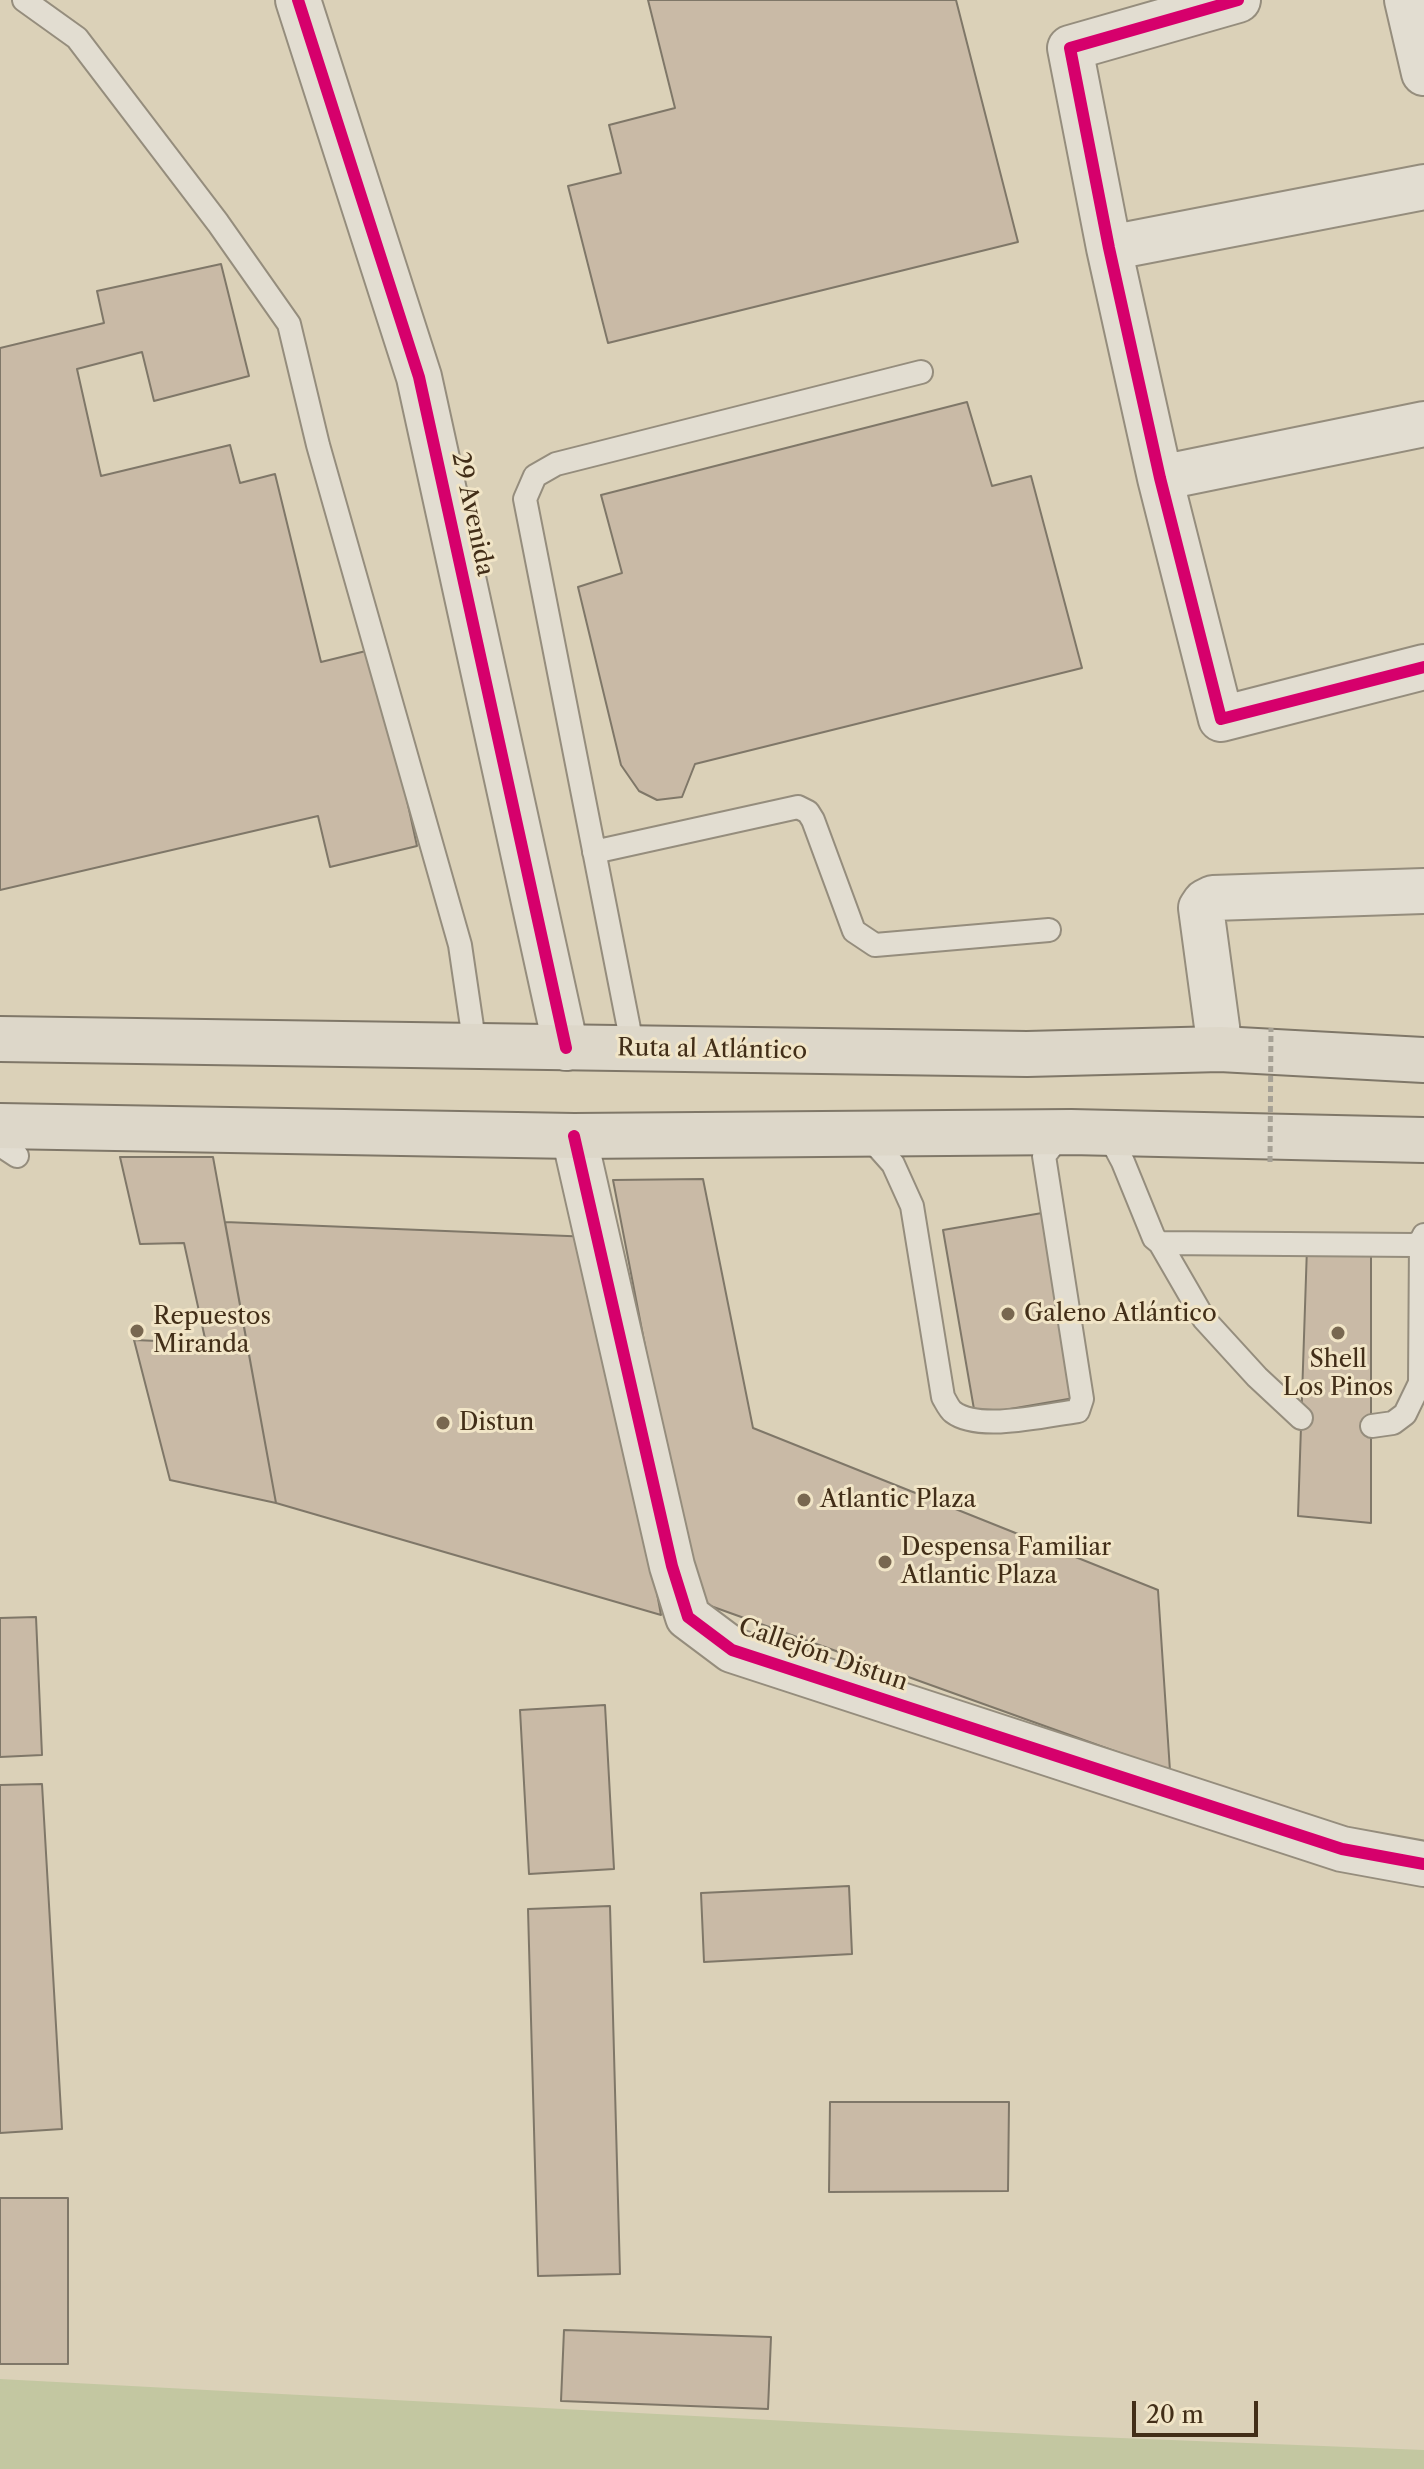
<!DOCTYPE html>
<html>
<head>
<meta charset="utf-8">
<style>
	body { margin:0 }
	#map { position:relative; width:1424px; height:2469px; overflow:hidden; background:#dbd1b8; font-family:"Libre Caslon Text",serif }
	canvas { display:block }
	.scale { position:absolute; left:1132px; top:2401px; width:126px; height:36px; box-sizing:border-box; border:4px solid #422e18; border-top:0; padding-left:10px; font-size:24px; line-height:28px; white-space:nowrap; color:#422e18; -webkit-text-stroke:6px #f1e5c7; paint-order:stroke }
</style>
</head>
<body>
<div id="map">
<canvas width="1424" height="2469"></canvas>
<div class="scale">20 m</div>
</div>
<script>
const context = document.querySelector('canvas').getContext('2d');
context.lineJoin = 'round';
function paint(path, color) {
  context.fillStyle = color;
  context.fill(path, 'evenodd');
}
function stroke(path, color, width, dash) {
  context.strokeStyle = color;
  context.lineWidth = width;
  context.lineCap = dash ? 'butt' : 'round';
  context.setLineDash(dash || []);
  context.stroke(path);
}
function drawText(font, color, halo, rows, align = 'center') {
  context.font = font + ' "Libre Caslon Text",serif';
  context.lineWidth = 6;
  context.setLineDash([]);
  context.textBaseline = 'middle';
  context.strokeStyle = halo;
  context.fillStyle = color;
  for (const [text, x, y, turn = 0] of rows) {
    context.save();
    context.translate(x, y);
    context.rotate((+turn || 0) * Math.PI / 180);
    context.textAlign = isNaN(turn) ? turn : align;
    if (halo) context.strokeText(text, 0, 0);
    context.fillText(text, 0, 0);
    context.restore();
  }
}
paint(new Path2D(`
	M0 2379 1070 2436 1424 2450V2469H0Z`), '#c3c7a1');
const building = new Path2D(`
	M648 0H956L1018 242 608 343 568 186 621 173 609 125 675 108Z
	M221 264 249 376 154 401 142 352 77 369 101 476 230 445 240 483 275 474 321 662 374 649 417 846 330 867 318 816 0 890V348L104 323 97 291Z
	M967 402 992 486 1031 476 1082 668 695 764 682 797 657 800 639 791 621 765 578 587 622 573 601 495Z
	M120 1157H213L276 1503 170 1480 134 1340 206 1343 184 1243 140 1244Z
	M703 1179 753 1428 1158 1590 1170 1771 694 1600 613 1180Z
	M1042 1213 1074 1398 975 1415 943 1230Z
	M225 1222 592 1237 661 1615 276 1503Z
	M1307 1247 1371 1249V1523L1298 1516Z
	M36 1617 42 1755 0 1757V1618Z
	M605 1705 614 1869 529 1874 520 1710Z
	M42 1784 62 2129 0 2133V1785Z
	M849 1886 852 1954 704 1962 701 1893Z
	M610 1906 620 2274 538 2276 528 1909Z
	M830 2102H1009L1008 2191 829 2192Z
	M0 2198H68V2364H0Z
	M564 2330 771 2337 768 2409 561 2401Z`);
paint(building, '#c9baa6');
stroke(building, '#7f7768', 2);
const service = new Path2D(`
	M24 0 77 38 218 223 289 324 318 445 460 945 475 1047
	M594 852 798 807 808 812 813 820 854 931 875 945 1049 930
	M633 1049 525 499 535 476 556 464 921 372
	M1107 1132 1123 1162 1154 1238 1160 1243 1414 1245 1421 1241 1424 1235
	M860 1139 877 1146 893 1164 912 1206 943 1397C946 1402 949 1409 953 1412 979 1432 1047 1415 1078 1411L1082 1399 1044 1156 1056 1141 1066 1135
	M0 1145 17 1156
	M1160 1243 1204 1319 1257 1377 1301 1418
	M1372 1426 1393 1423 1405 1414 1420 1383 1421 1241`);
const minor = new Path2D(`
	M298 0 419 377 566 1048
	M1238 0 1070 48 1109 248 1160 478 1221 719 1424 667
	M1407 0 1424 73
	M1109 248 1424 187
	M1160 478 1424 424
	M1220 1049 1201 908 1205 902 1213 898 1424 891
	M574 1136 672 1566 688 1617 732 1650 1342 1849 1424 1864`);
const trunk = new Path2D(`
	M0 1039 1027 1054 1220 1049 1424 1060
	M0 1126 574 1136 1071 1132 1424 1140`);
stroke(service, '#958d7d', 26);
stroke(minor, '#958d7d', 48);
stroke(trunk, '#7f7768', 48);
stroke(service, '#e2ddd1', 22);
stroke(minor, '#e2ddd1', 44);
stroke(trunk, '#ddd7c9', 44);
stroke(new Path2D(`
	M1270 1162 1271 1028`), '#a6a195', 5, [6, 4]);
stroke(new Path2D(`
	M298 0 419 377 566 1048
	M1238 0 1070 48 1109 248 1160 478 1221 719 1424 667
	M574 1136 672 1566 688 1617 732 1650 1342 1849 1424 1864`), '#d6006c', 12);
for (const [x, y, r, color] of [
	[1008,1314,8,"#786750"],
	[137,1331,8,"#786750"],
	[1338,1333,8,"#786750"],
	[443,1423,8,"#786750"],
	[804,1500,8,"#786750"],
	[885,1562,8,"#786750"]
]) {
  const dot = new Path2D();
  dot.arc(x, y, r, 0, 2 * Math.PI);
  context.fillStyle = color;
  context.fill(dot);
  stroke(dot, '#f1e5c7', 3);
}
drawText('24px', '#422e18', '#f1e5c7', [
	["29 Avenida",472,514,78],
	["Ruta al Atlántico",712,1050,1],
	["Callejón Distun",823,1655,19]
]);
drawText('24px', '#422e18', '#f1e5c7', [
	["Galeno Atlántico",1024,1314],
	["Repuestos",153,1317],
	["Miranda",153,1345],
	["Shell",1338,1360,"center"],
	["Los Pinos",1338,1388,"center"],
	["Distun",459,1423],
	["Atlantic Plaza",820,1500],
	["Despensa Familiar",901,1548],
	["Atlantic Plaza",901,1576]
], 'left');
</script>
</body>
</html>
